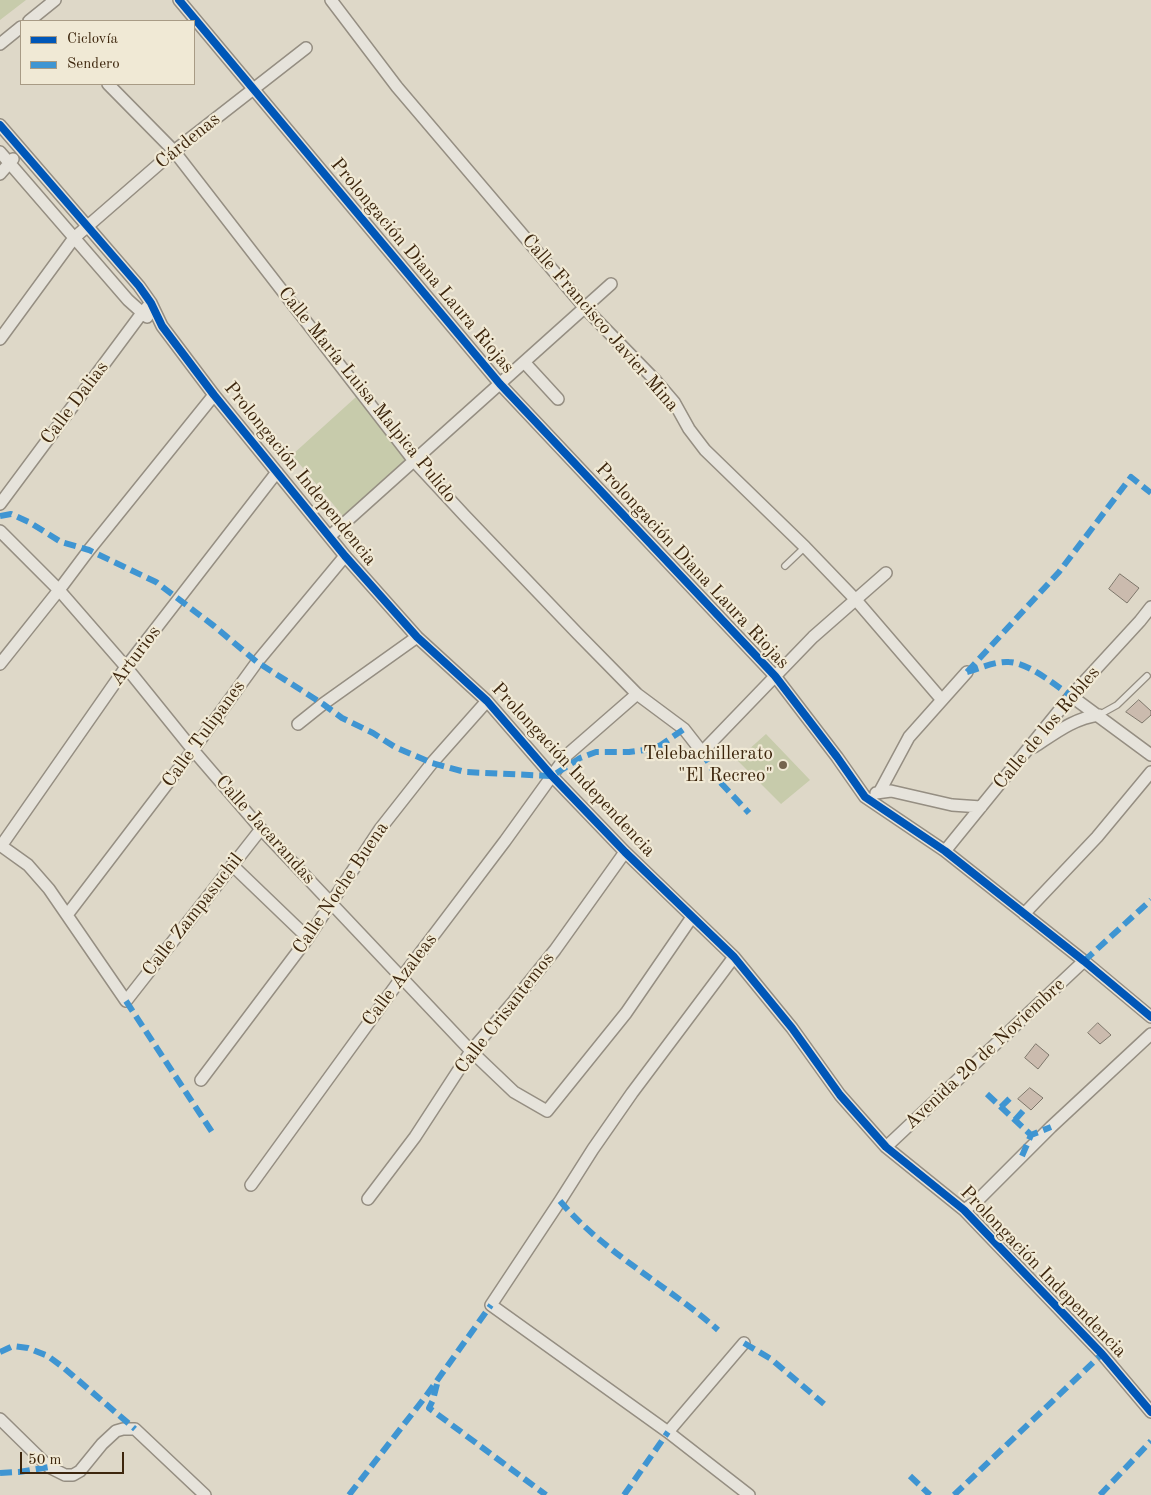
<!DOCTYPE html>
<html>
<head>
<meta charset="utf-8">
<style>
	body { margin:0 }
	#map { position:relative; width:1151px; height:1495px; overflow:hidden; background:#ded8c8; font-family:"Old Standard TT",serif }
	canvas { display:block }
	.legend { position:absolute; left:20px; top:20px; width:175px; height:65px; box-sizing:border-box; background:#f0e9d5; border:1px solid #a89b85; margin:0; padding:6px 9px; list-style:none; font-size:15px; color:#3d260d }
	.legend li { display:flex; align-items:center; gap:10px; height:25px }
	.legend b { width:25px; border:1px solid #a89b85 }
	.scale { position:absolute; left:20px; top:1452px; width:104px; height:22px; box-sizing:border-box; border:2px solid #3d260d; border-top:0; padding-left:6px; font-size:15px; line-height:18px; white-space:nowrap; color:#3d260d; -webkit-text-stroke:4px #f0e9d5; paint-order:stroke }
</style>
</head>
<body>
<div id="map">
<canvas width="1151" height="1495"></canvas>
<ul class="legend">
<li><b style="height:6px;background:#0057b8"></b>Ciclovía</li>
<li><b style="height:6px;background:#3f95d2"></b>Sendero</li>
</ul>
<div class="scale">50 m</div>
</div>
<script>
const context = document.querySelector('canvas').getContext('2d');
context.lineJoin = 'round';
function paint(path, color) {
  context.fillStyle = color;
  context.fill(path, 'evenodd');
}
function stroke(path, color, width, dash) {
  context.strokeStyle = color;
  context.lineWidth = width;
  context.lineCap = dash ? 'butt' : 'round';
  context.setLineDash(dash || []);
  context.stroke(path);
}
function drawText(font, color, halo, rows, align = 'center') {
  context.font = font + ' "Old Standard TT",serif';
  context.lineWidth = 4.5;
  context.setLineDash([]);
  context.textBaseline = 'middle';
  context.strokeStyle = halo;
  context.fillStyle = color;
  for (const [text, x, y, turn = 0] of rows) {
    context.save();
    context.translate(x, y);
    context.rotate((+turn || 0) * Math.PI / 180);
    context.textAlign = isNaN(turn) ? turn : align;
    if (halo) context.strokeText(text, 0, 0);
    context.fillText(text, 0, 0);
    context.restore();
  }
}
paint(new Path2D(`
	M0 0H26L0 20Z
	M356 397 409 461 343 516 292 455Z
	M766 734 810 780 781 804 737 760Z`), '#c7cbab');
const building = new Path2D(`
	M1120 574 1139 588 1127 603 1109 589Z
	M1139 700 1151 711V715L1142 723 1126 712Z
	M1098 1023 1111 1035 1100 1044 1088 1033Z
	M1036 1044 1049 1055 1038 1069 1025 1058Z
	M1030 1088 1043 1098 1031 1110 1018 1099Z`);
paint(building, '#cbbbae');
stroke(building, '#7d766a', 1);
const lane = new Path2D(`
	M785 566 805 547
	M1099 715 1117 705 1147 676`);
const street = new Path2D(`
	M179 0 500 384 775 676 837 757 865 797 945 851 1084 961 1151 1017
	M331 0 397 87 585 308 656 381 674 402 689 429 705 450 805 547 856 600 942 700
	M29 21 55 0
	M0 44 21 27
	M108 84 174 151 414 461 465 516 578 634 637 694 684 729 702 752 813 637 886 573
	M0 125 139 286 151 303 162 326 214 395 345 556 417 637 487 701 552 776 625 852 734 957 792 1028 840 1095 886 1147 964 1210 1102 1354 1151 1412
	M0 152 128 300 147 317
	M0 174 13 159
	M0 339 74 238 174 151 306 48
	M524 362 558 399
	M0 504 142 313 151 303
	M0 531 59 590 126 667 193 750 261 829 471 1051 514 1092 547 1111 626 1013 692 917
	M330 536 611 284
	M0 664 59 590 89 550 214 395
	M1071 696 1151 755
	M298 724 323 704 417 637
	M1034 747C1054 734 1074 718 1099 715
	M880 791 909 737 967 672
	M876 793 891 791 952 805 981 807
	M0 845 28 865 49 889 126 1001 261 829
	M1 846 126 667 277 472
	M945 851 1071 696 1140 621 1151 607
	M232 865 308 938
	M1024 914 1097 837 1151 772
	M67 915 193 750 257 662 345 556
	M734 957 632 1093 593 1149 560 1201 491 1305 668 1432 749 1495
	M201 1080 308 938 380 829 432 763 487 701
	M886 1147 1084 961
	M251 1185 402 977 505 841 567 755 637 694
	M368 1199 415 1137 471 1051 514 1001 555 950 625 852
	M964 1210 977 1201 1051 1127 1151 1034
	M0 1419 49 1467 65 1475H73L80 1471 102 1444 116 1431 123 1429H135L205 1495
	M668 1432 744 1343`);
stroke(lane, '#958e82', 8);
stroke(street, '#958e82', 14);
stroke(lane, '#e6e3db', 5.5);
stroke(street, '#e6e3db', 11);
stroke(new Path2D(`
	M0 516 11 514 29 522 61 542 89 550 156 582 214 626 257 662 323 704 342 718 373 733 395 747 432 763 465 772 552 776 580 758 596 752H629L652 749 661 745 684 729
	M967 672 1059 572 1131 477 1151 493
	M967 672C981 668 996 661 1009 662 1029 663 1055 685 1071 696
	M702 752 720 782 749 813
	M1084 961 1151 900
	M126 1001 212 1132
	M987 1094 1031 1135
	M1001 1107 1010 1098
	M1015 1120 1024 1110
	M1022 1156 1031 1135 1051 1127
	M560 1201C604 1253 667 1285 718 1330
	M744 1343 771 1359 824 1404
	M0 1352 13 1346 28 1348 48 1356 64 1368 135 1429
	M437 1384 433 1400 429 1408 546 1495
	M0 1473 19 1472 49 1467
	M910 1476 930 1495
	M349 1495 426 1396 491 1305
	M624 1495 668 1432
	M954 1495 1102 1354
	M1100 1495 1151 1441`), '#3f95d2', 6, [12, 6]);
stroke(new Path2D(`
	M179 0 500 384 775 676 837 757 865 797 945 851 1084 961 1151 1017
	M0 125 139 286 151 303 162 326 214 395 345 556 417 637 487 701 552 776 625 852 734 957 792 1028 840 1095 886 1147 964 1210 1102 1354 1151 1412`), '#0057b8', 8);
for (const [x, y, r, color] of [
	[783,765,5,"#75644e"]
]) {
  const dot = new Path2D();
  dot.arc(x, y, r, 0, 2 * Math.PI);
  context.fillStyle = color;
  context.fill(dot);
  stroke(dot, '#f0e9d5', 2);
}
drawText('19px', '#3d260d', '#f0e9d5', [
	["Cárdenas",188,141,-39],
	["Prolongación Diana Laura Riojas",422,266,50],
	["Calle Francisco Javier Mina",600,323,49],
	["Calle María Luisa Malpica Pulido",367,395,51],
	["Calle Dalias",75,403,-53],
	["Prolongación Independencia",300,474,51],
	["Prolongación Diana Laura Riojas",692,566,47],
	["Arturios",136,656,-53],
	["Calle de los Robles",1047,728,-50],
	["Calle Tulipanes",204,734,-54],
	["Prolongación Independencia",573,770,47],
	["Calle Jacarandas",265,830,48],
	["Calle Noche Buena",341,888,-56],
	["Calle Zampasuchil",193,915,-52],
	["Calle Azaleas",400,980,-53],
	["Calle Crisantemos",505,1013,-52],
	["Avenida 20 de Noviembre",985,1054,-43],
	["Prolongación Independencia",1043,1272,46]
]);
drawText('19px', '#3d260d', '#f0e9d5', [
	["Telebachillerato",773,754],
	["\"El Recreo\"",773,776]
], 'right');
</script>
</body>
</html>
